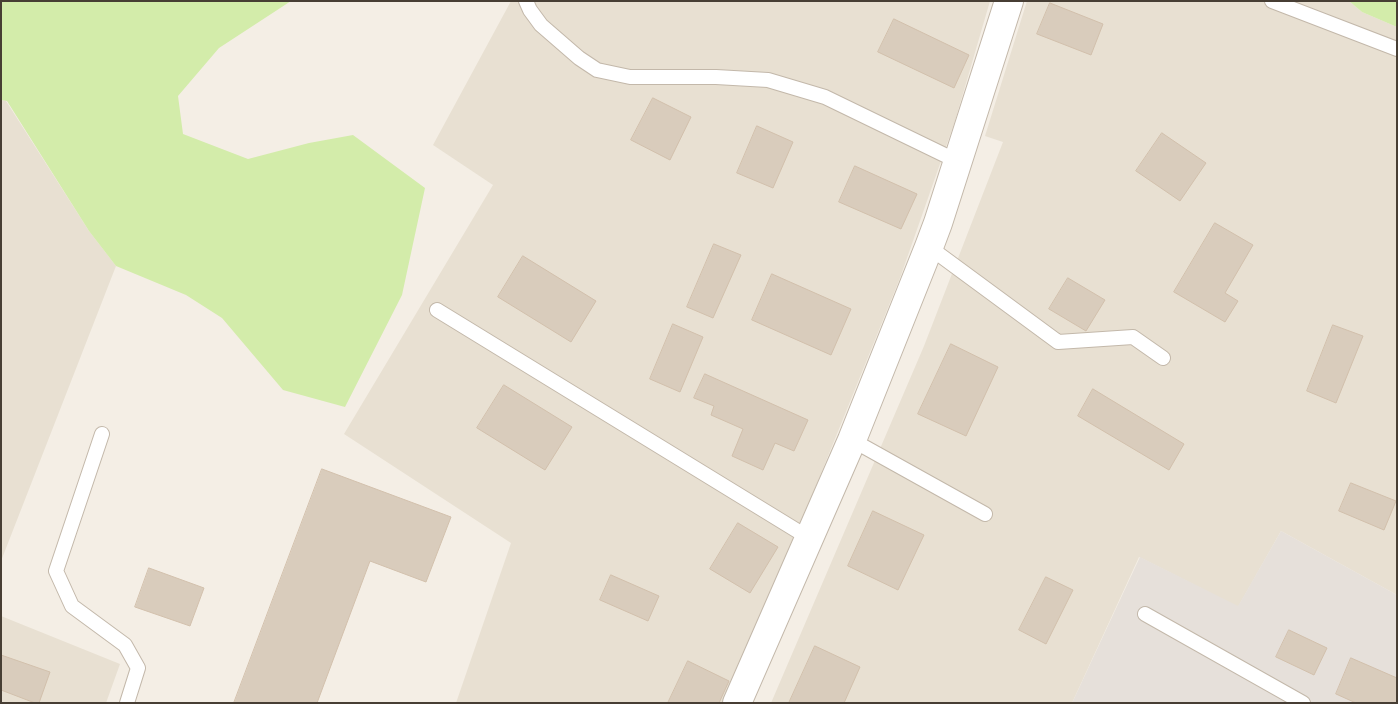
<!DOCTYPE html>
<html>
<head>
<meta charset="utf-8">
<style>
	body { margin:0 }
	#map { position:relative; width:1398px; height:704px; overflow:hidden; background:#f4eee5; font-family:"DejaVu Sans",sans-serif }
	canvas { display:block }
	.frame { position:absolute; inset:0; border:2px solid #473e34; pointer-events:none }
</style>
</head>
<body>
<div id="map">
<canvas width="1398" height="704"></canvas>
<div class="frame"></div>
</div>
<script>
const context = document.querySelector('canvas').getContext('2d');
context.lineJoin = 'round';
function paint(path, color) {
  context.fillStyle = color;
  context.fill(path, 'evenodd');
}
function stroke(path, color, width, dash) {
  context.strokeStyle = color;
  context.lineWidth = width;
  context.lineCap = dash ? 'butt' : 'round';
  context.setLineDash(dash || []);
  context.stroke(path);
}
paint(new Path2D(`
	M511 1H990L955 121 900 278 748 654 727 703H456L511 543 344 434 493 185 433 145Z
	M1027 1H1349L1362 12 1397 27V595L1281 531 1238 607 1139 557 1072 703H771L924 346 1003 142 985 136Z
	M1 100 6 101 89 231 116 266 1 561Z
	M1 616 120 664 106 703H1Z`), '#e8e0d2');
paint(new Path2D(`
	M1281 531 1397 595V703H1072L1140 557 1238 606Z`), '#e6e0da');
paint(new Path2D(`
	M1 1H291L219 48 178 96 183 134 248 159 309 143 353 135 425 188 402 295 345 407 283 390 222 318 186 295 116 266 89 231 7 101 1 100Z
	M1349 1H1397V27L1362 12Z`), '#d3ecaa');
const building = new Path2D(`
	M1050 3 1103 24 1091 55 1037 34Z
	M894 19 969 55 954 88 878 52Z
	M653 98 691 117 670 160 631 140Z
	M757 126 793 142 773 188 737 173Z
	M1162 133 1206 163 1180 201 1136 171Z
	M855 166 917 194 901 229 839 202Z
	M1215 223 1253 245 1225 293 1238 301 1225 322 1174 292Z
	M714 244 741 255 713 318 687 307Z
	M523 256 596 301 571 342 498 297Z
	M772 274 851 309 831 355 752 320Z
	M1068 278 1105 300 1086 331 1049 309Z
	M673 324 703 337 680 392 650 379Z
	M1333 325 1363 336 1336 403 1307 391Z
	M951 344 998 367 966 436 918 414Z
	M705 374 808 420 794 451 775 443 763 470 732 456 743 429 711 415 714 406 694 398Z
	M504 385 572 427 545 470 477 428Z
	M1093 389 1184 444 1169 470 1078 416Z
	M322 469 451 517 426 582 370 561 317 703H234Z
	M1351 483 1396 501 1384 530 1339 511Z
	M873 511 924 535 898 590 848 566Z
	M738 523 778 547 750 593 710 569Z
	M149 568 204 588 190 626 135 607Z
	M611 575 659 596 648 621 600 600Z
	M1046 577 1073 590 1046 644 1019 630Z
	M1289 630 1327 648 1314 675 1276 657Z
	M815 646 860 667 844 703H789Z
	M1 655 50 672 39 703H35L1 690Z
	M1351 658 1397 678V703H1356L1336 694Z
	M688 661 729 681 719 703H668Z`);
paint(building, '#d9ccbc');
stroke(building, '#d2c0ac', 1);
const lane = new Path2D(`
	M526 1 530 10 541 25 579 58 597 70 630 77H716L768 80 825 97 957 161
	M1272 1 1397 49
	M929 247 1058 342 1133 337 1163 358
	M437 310 809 538
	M102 434 56 571 72 606 125 645 138 668 127 703
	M852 440 985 514
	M1145 614 1303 703`);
const street = new Path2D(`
	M737 703 852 440 929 247 938 223 1009 1`);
stroke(lane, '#c3b8aa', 16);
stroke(street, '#c3b8aa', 30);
stroke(lane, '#fff', 14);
stroke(street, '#fff', 28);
</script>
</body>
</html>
